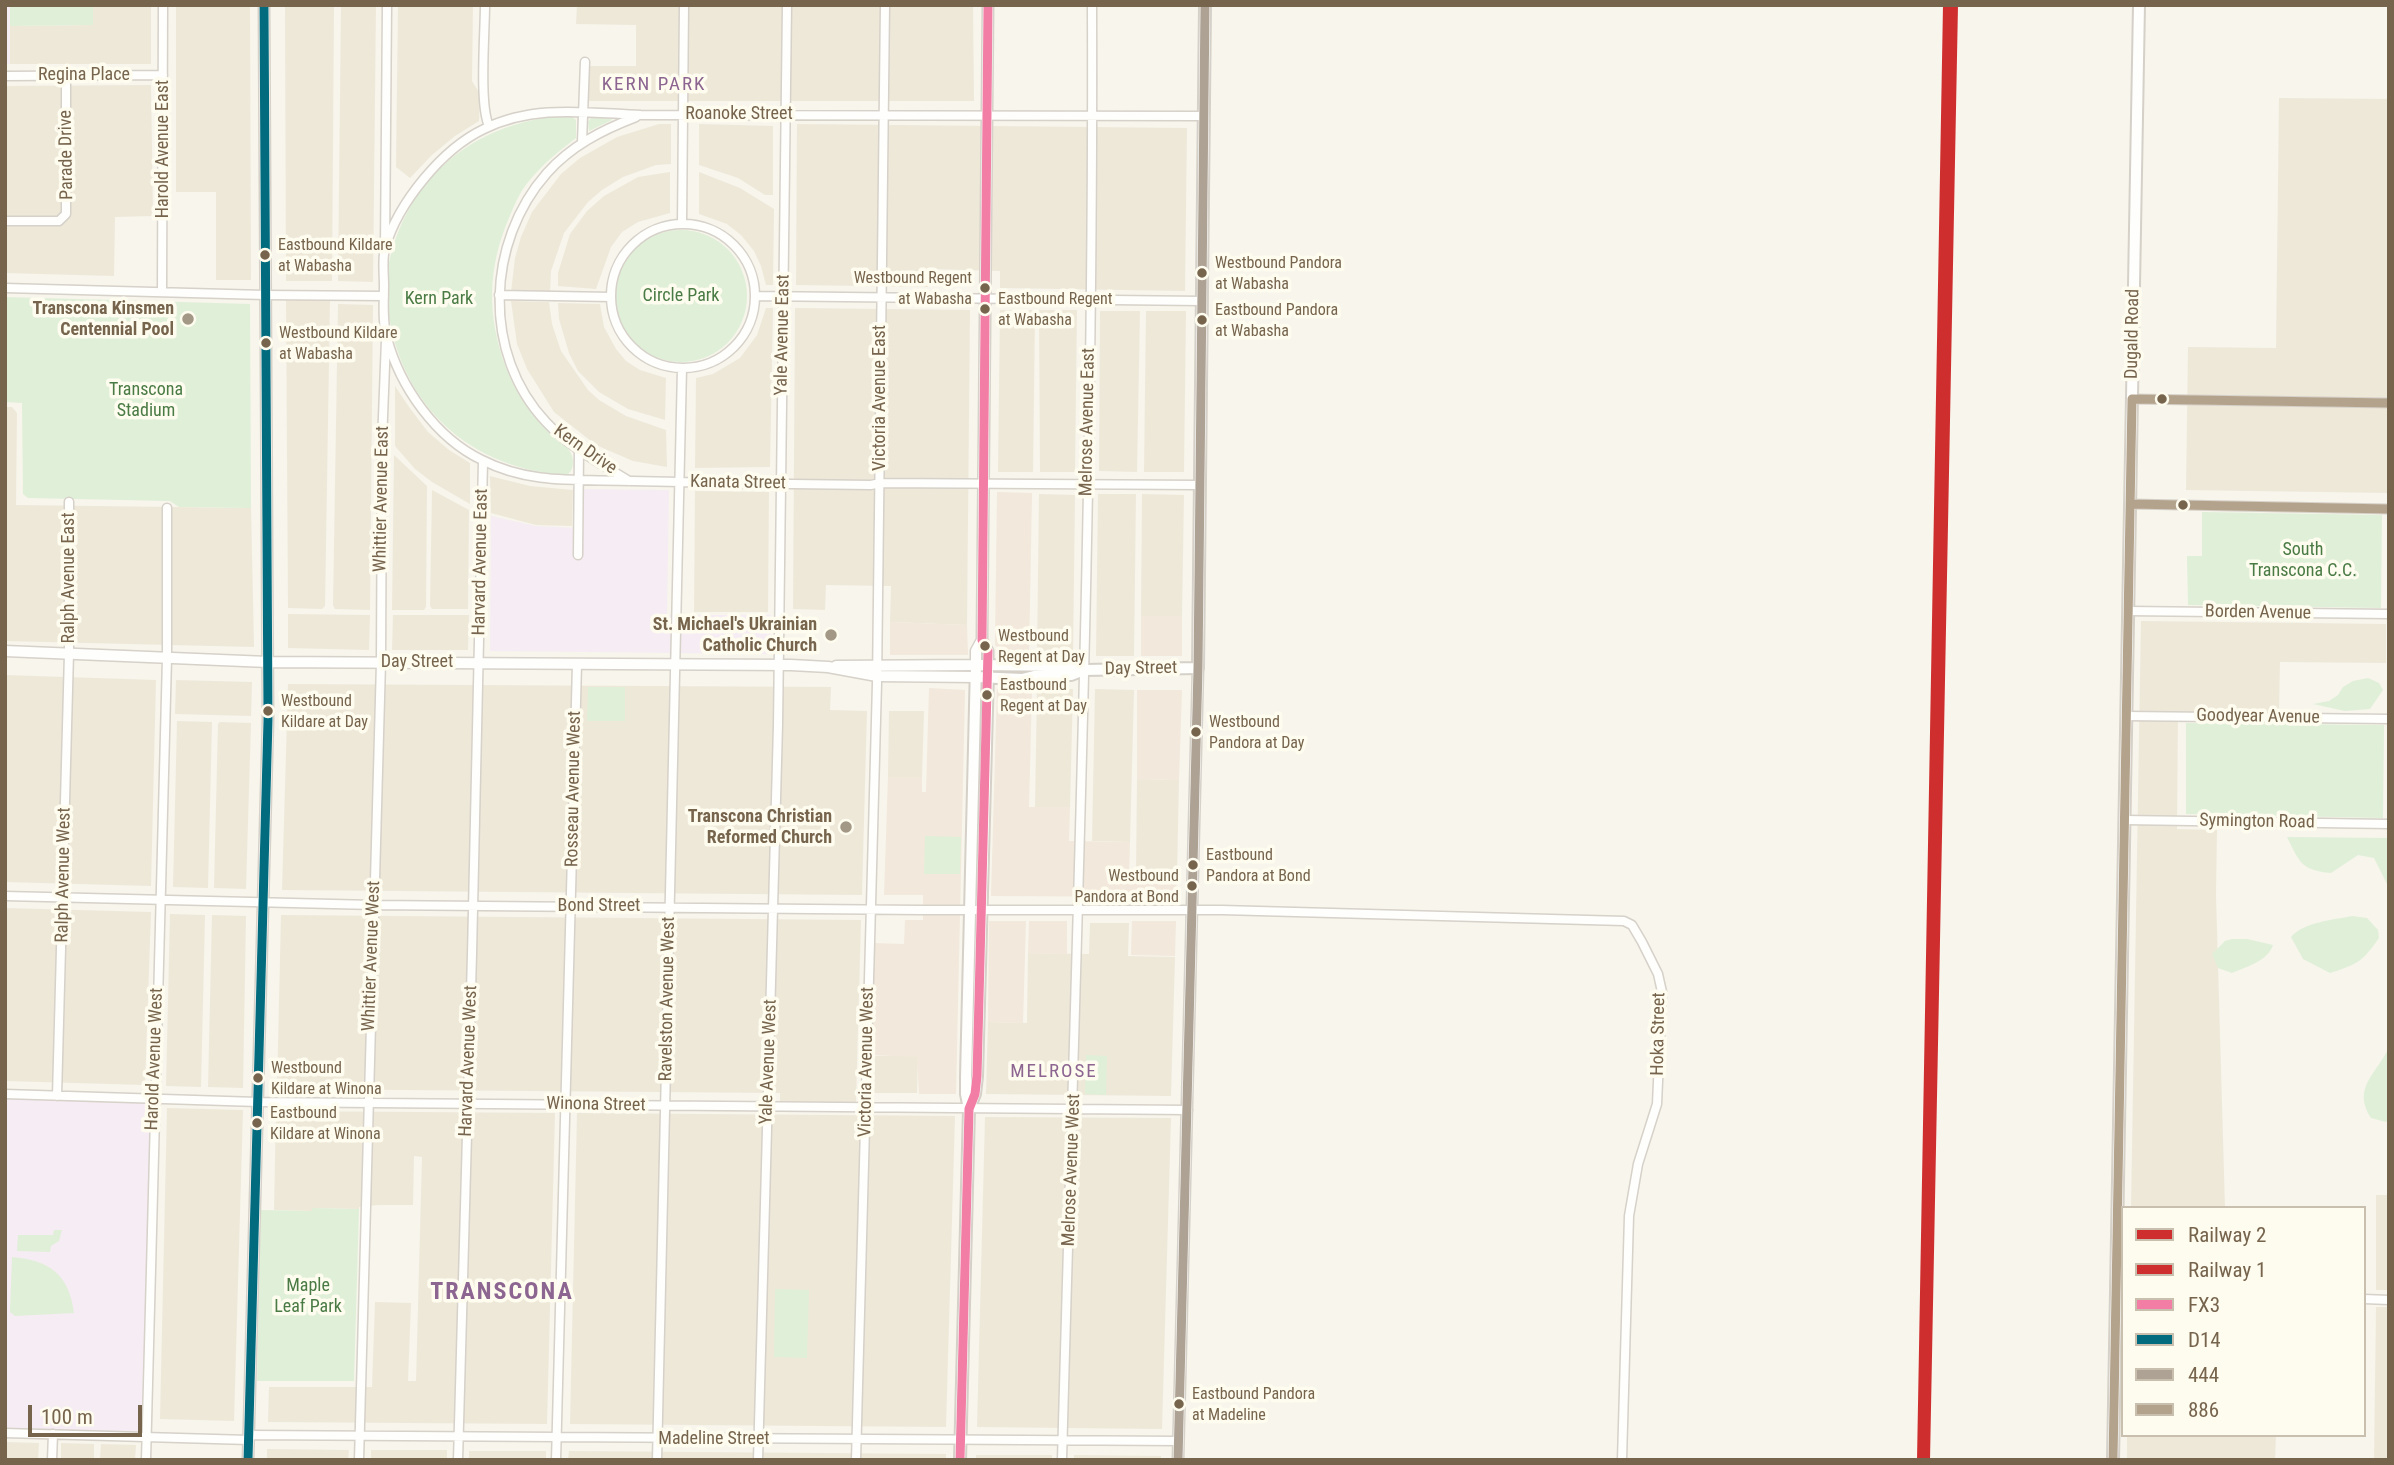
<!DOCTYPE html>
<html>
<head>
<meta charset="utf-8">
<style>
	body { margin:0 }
	#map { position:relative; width:2394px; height:1465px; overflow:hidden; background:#f7f5ec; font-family:"Roboto Condensed",sans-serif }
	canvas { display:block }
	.frame { position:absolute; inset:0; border:7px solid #76644d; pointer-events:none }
	.legend { position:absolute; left:2121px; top:1206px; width:245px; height:231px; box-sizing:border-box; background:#fefcef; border:2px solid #c8bfae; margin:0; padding:9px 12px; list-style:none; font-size:21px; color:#76644d }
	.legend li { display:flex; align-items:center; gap:14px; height:35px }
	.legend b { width:35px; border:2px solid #c8bfae }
	.scale { position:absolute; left:28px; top:1405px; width:114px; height:32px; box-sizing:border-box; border:4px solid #76644d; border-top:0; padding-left:9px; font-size:21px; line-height:24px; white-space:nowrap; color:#76644d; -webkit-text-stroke:5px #fefcef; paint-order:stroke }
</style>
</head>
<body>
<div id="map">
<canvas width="2394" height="1465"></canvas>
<div class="frame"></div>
<ul class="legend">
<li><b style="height:9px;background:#cf2e2f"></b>Railway 2</li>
<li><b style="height:9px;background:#cf2e2f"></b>Railway 1</li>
<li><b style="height:9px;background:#f27ea6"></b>FX3</li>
<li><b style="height:9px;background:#026c7e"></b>D14</li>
<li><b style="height:9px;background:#ada294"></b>444</li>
<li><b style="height:9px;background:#b4a38c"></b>886</li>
</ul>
<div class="scale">100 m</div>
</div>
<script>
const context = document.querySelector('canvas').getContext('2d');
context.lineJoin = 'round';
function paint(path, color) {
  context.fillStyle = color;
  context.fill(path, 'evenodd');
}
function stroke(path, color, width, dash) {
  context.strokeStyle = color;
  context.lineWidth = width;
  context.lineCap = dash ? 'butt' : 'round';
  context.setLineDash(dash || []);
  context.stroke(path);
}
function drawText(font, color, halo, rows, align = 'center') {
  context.font = font + ' "Roboto Condensed",sans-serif';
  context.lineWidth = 7;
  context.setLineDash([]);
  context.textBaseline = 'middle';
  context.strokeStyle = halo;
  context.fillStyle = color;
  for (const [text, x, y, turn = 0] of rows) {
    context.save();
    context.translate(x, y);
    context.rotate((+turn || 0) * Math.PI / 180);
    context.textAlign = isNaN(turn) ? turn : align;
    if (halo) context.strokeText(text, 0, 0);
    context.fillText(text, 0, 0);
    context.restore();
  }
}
paint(new Path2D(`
	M93 5H151V64H10V26L93 25Z
	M176 5H250L251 280H216V192H176Z
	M285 5H334L332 281H286Z
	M341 5H376L373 282 338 281Z
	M398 5H473L472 81 480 94 479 121 455 136 432 155 410 178 396 167Z
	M577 5H973L974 101H589V66H636V25L576 24Z
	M151 85 153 216 115 217 114 276 5 273V86Z
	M2279 98 2389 99V493L2186 490 2188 347 2276 348Z
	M659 124H671V164L656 165 623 177 602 190 588 202 564 233 551 271 550 292H511L515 258 521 237 532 212 561 174 580 158 617 137Z
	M699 124 773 126V195H765L738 178 699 165Z
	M797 124 1187 128 1185 291 1000 288V271L928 269V287L796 285Z
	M670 172V213L638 222 622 232 611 247 596 289 558 286V273L570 234 587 211 604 196 638 177Z
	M699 172 740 188 774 209 773 285H766L761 266 754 251 741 235 727 224 699 214Z
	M286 299 330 300 325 606 322 609 288 608Z
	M511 301 549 302 552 324 561 351 588 390 599 400 626 416 666 430 667 467 633 461 596 445 554 412 527 369 517 344Z
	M558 303 600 304 604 327 616 349 626 361 640 370 666 378 665 420 628 409 599 392 578 371 569 353 559 319Z
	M338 304 373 305 370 610 335 609 333 605Z
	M766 308H773L770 467 695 468 696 378 713 374 740 358 757 335Z
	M795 308 970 310 967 625 890 622 891 586 826 585 825 610 793 609Z
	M1000 310H1035L1033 472H998Z
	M1039 310H1077L1075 472H1040Z
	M1100 311H1140L1137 472 1099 471Z
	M1146 311H1186L1184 472H1144Z
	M395 386 409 407 428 432 449 450 470 463V504L432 482 415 469 395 446Z
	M5 407H12L17 413 16 505 251 508 254 647 5 641Z
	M394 455 427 486 426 607 424 610H392Z
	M490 476 530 486 573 490 572 526 536 525 491 513Z
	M432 490 469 510 468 609H432L430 606Z
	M695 491 769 492 768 612H694Z
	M1039 494 1075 495 1073 655H1037Z
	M1098 494H1136L1134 656H1096Z
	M1142 494 1184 495 1182 616H1141Z
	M288 614 370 615 369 650 288 648Z
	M393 615H469L468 650H392Z
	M2141 621 2386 624V663L2280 662 2279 713 2178 712 2177 829 2217 830 2216 895 2225 1208H2131Z
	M5 675 156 680 151 886 5 882Z
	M176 680 252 682 251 716 175 714Z
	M288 684 831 687 830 710 867 711 862 895 282 890Z
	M1037 689H1073L1070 807H1035Z
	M1095 689 1134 690 1130 842 1092 841Z
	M889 711H924L922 777H888Z
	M177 721 212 722 208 888 173 887Z
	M220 722 251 723 246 889 214 888 218 724Z
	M1137 779 1179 780 1177 874H1136Z
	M5 908 151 912 145 1085 5 1081Z
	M170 914 205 915 201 1087 166 1086Z
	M212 915 246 916 243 1088 208 1087Z
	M281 915 861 920 856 1102H780V1093L277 1089Z
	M1090 923H1129L1128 956 1175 957 1171 1096 986 1094 988 1022 1027 1023 1028 953 1089 954Z
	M875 1056H918L917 1093H874Z
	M167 1108 243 1110 234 1421 160 1419Z
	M276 1111 555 1113 547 1424 268 1422 269 1387H372L375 1302 411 1303 408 1381H416L422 1157 414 1156 413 1205H378L359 1207V1209L313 1208 312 1211 274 1210Z
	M577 1113 955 1116 946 1427 570 1424Z
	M985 1117 1171 1118 1162 1429 977 1427Z
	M2376 1195H2389V1290H2376Z
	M2376 1307H2389V1460H2374Z
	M2127 1435H2276L2275 1460H2127Z
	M5 1442 39 1443 38 1460H5Z
	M61 1443 94 1444V1460H61Z
	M101 1444 136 1445 135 1460H100Z
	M267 1449 349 1450 348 1460H267Z
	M371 1450H447V1460H371Z
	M469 1451H546V1460H469Z
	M569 1451 946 1454V1460H568Z
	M976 1455H1052V1460H976Z
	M1074 1455 1161 1456V1460H1074Z`), '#eee8d9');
paint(new Path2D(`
	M997 492 1032 493 1029 656 1003 652 995 645Z
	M1141 616H1182V656H1141Z
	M890 622 967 625 968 655H890Z
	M929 688 965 690 956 1094H919L917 1057 870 1055 871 943 904 944 905 920H923V895H884L888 777H922V792H926Z
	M997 689H1032L1029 807H1070L1069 841 1130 842 1129 874H1177L1176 897 991 896Z
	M1137 690H1182L1179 780 1137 779Z
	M989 921H1026L1023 1023 988 1022Z
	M1029 921H1067V954L1028 953Z
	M1132 921H1176L1175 956 1131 955Z`), '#f2e8db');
paint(new Path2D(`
	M5 5H10V64H5Z
	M579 489 669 490 667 615H771L770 654 490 651 491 516 536 526 578 528Z
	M5 1094 154 1100 146 1436 5 1433Z`), '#f6ecf3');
paint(new Path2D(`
	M10 5H93V25L10 26Z
	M563 116H571L576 120V138C559 151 543 164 529 181 520 191 514 206 509 218 487 269 487 316 506 368 515 392 532 416 550 434 558 441 569 446 572 456 574 463 573 471 567 475 482 470 415 420 393 336 388 315 384 290 388 268 405 179 474 122 563 116Z
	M592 117 611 119 612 120 589 131 588 122Z
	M615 296a66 66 0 1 1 132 0a66 66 0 1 1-132 0Z
	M5 297 250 304 251 508 179 507 170 501 28 498 23 494 22 403 5 402Z
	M2202 512 2382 515 2381 608 2188 605 2187 556H2202Z
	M2368 678 2379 683 2383 690 2370 709 2345 711 2313 704 2329 701 2338 695 2343 687 2353 681Z
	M588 687H625V721H587Z
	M2186 723 2384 725 2383 818 2186 814Z
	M925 836 961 837 960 874H924Z
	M2287 837 2389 838V888L2374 858 2358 855 2331 873C2301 870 2300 863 2287 837Z
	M2352 916 2367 918 2378 930 2379 938C2362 962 2358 964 2330 973L2303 959 2291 937C2304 922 2333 920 2352 916Z
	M2232 939H2247L2273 945C2268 961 2246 967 2232 973L2218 968 2212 954 2225 941Z
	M2389 1047V1121L2386 1122 2371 1118C2351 1087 2378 1073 2389 1047Z
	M1086 1055 1107 1056 1106 1095 1085 1094Z
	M312 1208 359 1209 354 1381H257L261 1210 312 1211Z
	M54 1230H62L59 1241 51 1246 50 1252 17 1251 18 1235H53Z
	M12 1257C49 1260 69 1274 74 1313L15 1316 10 1312Z
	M775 1289 809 1290 807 1358 774 1357Z`), '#e0efd8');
const minor = new Path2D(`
	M485 5C485 33 479 105 489 126
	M5 76 163 75
	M582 142 585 62
	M5 221H59L66 214V75
	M682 224 684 5
	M611 296a72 72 0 1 1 144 0a72 72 0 1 1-144 0Z
	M385 247 387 5
	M5 288 265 295 384 296
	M162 292 163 5
	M499 295 611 297
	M755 296 1202 301
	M2132 399 2389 403
	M629 481C600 463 569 447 546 422 482 354 486 242 547 173 571 146 602 130 636 117
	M1199 485 880 483 871 485C791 484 712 483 632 481 579 479 531 485 482 460 436 438 400 387 387 338 382 322 384 302 384 285 384 274 382 259 385 248 398 203 442 149 484 129 534 104 588 113 641 115L1203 116
	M2130 504 2389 509
	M578 555 579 449
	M2128 611 2389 614
	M2126 716 2389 719
	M2125 820 2389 824
	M5 896 374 905 921 910H1222L1624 921 1632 925 1642 942 1658 974 1662 992 1657 1104 1638 1164 1629 1216 1622 1460
	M5 1094 258 1102 1188 1110
	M57 1096 69 653V502
	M2364 1299 2389 1300
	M5 1433 249 1440
	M249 1435 1179 1441
	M52 1460 53 1434
	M146 1460 167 658V508
	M359 1460 381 662 382 442 386 340
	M458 1460 472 954 483 461
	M556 1460 577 664
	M657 1460C667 1096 676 732 682 368
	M758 1460 778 725 787 5
	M856 1460 877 683 885 5
	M1062 1460C1075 975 1094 490 1092 5`);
const tertiary = new Path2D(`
	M982 640 988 651V666
	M5 651 268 662 791 665 828 667 877 676 976 677
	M836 666 976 665V651L982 640 988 5
	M248 1460 268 720 264 5
	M1178 1460 1198 668`);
const secondary = new Path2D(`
	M976 677 1022 679 1034 676 1071 675 1084 670 1198 668 1205 5
	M969 1109 975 1094 977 1076 988 672
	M960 1460 969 1109 966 1094V1077L976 665 1072 666 1084 670
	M2113 1460 2139 5`);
stroke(minor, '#d6d1c9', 11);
stroke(tertiary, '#d6d1c9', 13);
stroke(secondary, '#d5d0c8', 14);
stroke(minor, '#fefefc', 8);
stroke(tertiary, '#fefefc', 10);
stroke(secondary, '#fefefc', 10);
stroke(new Path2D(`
	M960 1460 969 1109 975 1094 977 1076 988 651 982 640 988 5`), '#f27ea6', 9);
stroke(new Path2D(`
	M248 1460 268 720 264 5`), '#026c7e', 9);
stroke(new Path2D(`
	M1178 1460 1198 668 1205 5`), '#ada294', 9);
stroke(new Path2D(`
	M2130 504 2389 509
	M2113 1460 2132 399 2389 403`), '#b4a38c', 9);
stroke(new Path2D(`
	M1925 1460 1953 5`), '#cf2e2f', 10);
stroke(new Path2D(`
	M1922 1460 1948 5`), '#cf2e2f', 10);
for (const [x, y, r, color] of [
	[265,255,6,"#76644d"],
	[1202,273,6,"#76644d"],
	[985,288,6,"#76644d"],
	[985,309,6,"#76644d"],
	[188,319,7,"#a39785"],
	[1202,320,6,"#76644d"],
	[266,343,6,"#76644d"],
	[2162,399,6,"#76644d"],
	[2183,505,6,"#76644d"],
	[831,635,7,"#a39785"],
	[985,646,6,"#76644d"],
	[987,695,6,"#76644d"],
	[268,711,6,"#76644d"],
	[1196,732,6,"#76644d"],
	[846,827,7,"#a39785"],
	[1193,865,6,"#76644d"],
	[1192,886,6,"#76644d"],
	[258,1078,6,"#76644d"],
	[257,1123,6,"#76644d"],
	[1179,1404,6,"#76644d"]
]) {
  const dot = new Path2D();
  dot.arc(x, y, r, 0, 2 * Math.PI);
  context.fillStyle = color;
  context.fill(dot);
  stroke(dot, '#fefcef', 2.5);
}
drawText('16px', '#76644d', '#fefcef', [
	["Eastbound Kildare",278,246],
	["at Wabasha",278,267],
	["Westbound Pandora",1215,264],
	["at Wabasha",1215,285],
	["Westbound Regent",972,279,"right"],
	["at Wabasha",972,300,"right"],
	["Eastbound Regent",998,300],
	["at Wabasha",998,321],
	["Eastbound Pandora",1215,311],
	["at Wabasha",1215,332],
	["Westbound Kildare",279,334],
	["at Wabasha",279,355],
	["Westbound",998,637],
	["Regent at Day",998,658],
	["Eastbound",1000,686],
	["Regent at Day",1000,707],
	["Westbound",281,702],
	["Kildare at Day",281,723],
	["Westbound",1209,723],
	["Pandora at Day",1209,744],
	["Eastbound",1206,856],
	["Pandora at Bond",1206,877],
	["Westbound",1179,877,"right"],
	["Pandora at Bond",1179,898,"right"],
	["Westbound",271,1069],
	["Kildare at Winona",271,1090],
	["Eastbound",270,1114],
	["Kildare at Winona",270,1135],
	["Eastbound Pandora",1192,1395],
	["at Madeline",1192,1416]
], 'left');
drawText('18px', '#76644d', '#fefcef', [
	["Regina Place",84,75],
	["Roanoke Street",739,114],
	["Harold Avenue East",163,149,-90],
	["Parade Drive",67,155,-91],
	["Dugald Road",2133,334,-89],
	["Yale Avenue East",783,335,-89],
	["Victoria Avenue East",880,398,-90],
	["Melrose Avenue East",1088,422,-89],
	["Kern Drive",585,450,35],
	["Kanata Street",738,483,1],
	["Whittier Avenue East",382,499,-89],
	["Harvard Avenue East",481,562,-89],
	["Ralph Avenue East",69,578,-90],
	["Borden Avenue",2258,613,1],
	["Day Street",417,662],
	["Day Street",1141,669,-1],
	["Goodyear Avenue",2258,717,1],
	["Rosseau Avenue West",574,789,-89],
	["Symington Road",2257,822,1],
	["Ralph Avenue West",64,875,-89],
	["Bond Street",599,906],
	["Whittier Avenue West",372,956,-88],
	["Ravelston Avenue West",668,999,-89],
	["Hoka Street",1659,1034,-89],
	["Harold Avenue West",155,1059,-88],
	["Harvard Avenue West",469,1061,-88],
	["Yale Avenue West",769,1062,-88],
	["Victoria Avenue West",867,1062,-89],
	["Winona Street",596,1105,1],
	["Melrose Avenue West",1072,1170,-88],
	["Madeline Street",714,1439]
]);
drawText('18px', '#4a7b45', '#fefcef', [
	["Circle Park",681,296],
	["Kern Park",439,299],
	["Transcona",146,390],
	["Stadium",146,411],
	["South",2303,550],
	["Transcona C.C.",2303,571],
	["Maple",308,1286],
	["Leaf Park",308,1307]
]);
drawText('bold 18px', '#76644d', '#fefcef', [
	["Transcona Kinsmen",174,309],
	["Centennial Pool",174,330],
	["St. Michael's Ukrainian",817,625],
	["Catholic Church",817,646],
	["Transcona Christian",832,817],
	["Reformed Church",832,838]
], 'right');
context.letterSpacing = '2px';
drawText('19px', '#8c6591', '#fefcef', [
	["KERN PARK",654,85],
	["MELROSE",1054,1072]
]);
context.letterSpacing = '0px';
context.letterSpacing = '2px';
drawText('bold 24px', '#8c6591', '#fefcef', [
	["TRANSCONA",502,1293]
]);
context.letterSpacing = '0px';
</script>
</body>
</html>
